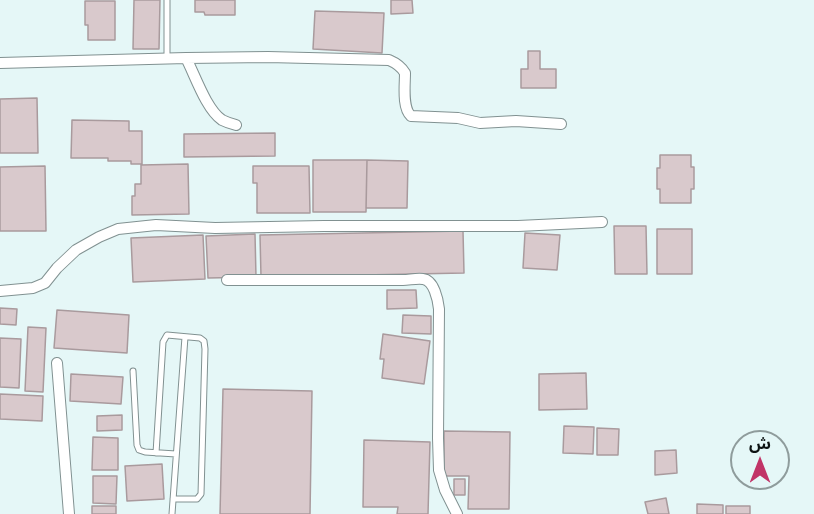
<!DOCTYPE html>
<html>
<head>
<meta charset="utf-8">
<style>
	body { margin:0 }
	#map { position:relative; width:814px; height:514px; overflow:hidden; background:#e5f7f7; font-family:"Crimson Pro","Noto Sans Arabic",serif }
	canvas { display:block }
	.north { position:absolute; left:730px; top:430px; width:60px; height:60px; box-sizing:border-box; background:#e5f7f7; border:2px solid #8f9c9c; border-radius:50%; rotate:0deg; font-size:16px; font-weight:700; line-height:24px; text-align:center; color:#0d1313 }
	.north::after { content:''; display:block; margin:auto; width:21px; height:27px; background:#c13467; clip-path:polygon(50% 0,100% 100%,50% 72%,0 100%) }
</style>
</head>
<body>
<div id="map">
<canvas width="814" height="514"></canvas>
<div class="north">ش</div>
</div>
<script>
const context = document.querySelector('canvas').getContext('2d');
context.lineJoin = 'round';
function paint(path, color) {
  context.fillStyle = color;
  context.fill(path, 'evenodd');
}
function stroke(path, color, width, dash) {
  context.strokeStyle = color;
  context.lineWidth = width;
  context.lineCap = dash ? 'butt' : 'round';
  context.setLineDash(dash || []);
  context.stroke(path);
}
const building = new Path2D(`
	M134 0H160L159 49H133Z
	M195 0H235V15H205L204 12H195Z
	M391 0H412L413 13 391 14Z
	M85 1H115V40H88V25H85Z
	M315 11 384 13 382 53 313 49Z
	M528 51H540V69H556V88H521V69H528Z
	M37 98 38 153H0V99Z
	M72 120 129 121V131H142V164H131V161H108V158H71Z
	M275 133V156L184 157V134Z
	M660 155H691V167H694V189H691V203H660V189H657V168H660Z
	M313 160H367L366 212H313Z
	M367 160 408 161 407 208H366Z
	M188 164 189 214 132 215V196H135V184H141V165Z
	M45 166 46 231H0V167Z
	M253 166H309L310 213H257V183H253Z
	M614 226H646L647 274H615Z
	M657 229H692V274H657Z
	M463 231 464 273 261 277 260 235Z
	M525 233 560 235 557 270 523 268Z
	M255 234 256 277 208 278 206 236Z
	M203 235 205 279 133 282 131 238Z
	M387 290H416L417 308 387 309Z
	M0 308 17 309 16 325 0 324Z
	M57 310 129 315 127 353 54 348Z
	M403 315 431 316V334L402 333Z
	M28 327 46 328 43 392 25 391Z
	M383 334 430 341 424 384 382 378 384 359H380Z
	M0 338 21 339 19 388 0 387Z
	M586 373 587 409 539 410V374Z
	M71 374 123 377 121 404 70 401Z
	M223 389 312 391 310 514H220Z
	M0 394 43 396 42 421 0 419Z
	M122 415V430L97 431V416Z
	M564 426 594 427 593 454 563 453Z
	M597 428 619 429 618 455H597Z
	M444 431 510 432 509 509H468L469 476H444Z
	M93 437 118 438V470H92Z
	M364 440 430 442 428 514H397L398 507H363Z
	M676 450 677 473 655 475V451Z
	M162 464 164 499 127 501 125 466Z
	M93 476H117L116 504 93 503Z
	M454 479H465V495H454Z
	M666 498 669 514H648L645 502Z
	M697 504 723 505V514H697Z
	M92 506H116V514H92Z
	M726 506H750V514H726Z`);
paint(building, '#d9c9cc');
stroke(building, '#a99a9d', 1.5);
const lane = new Path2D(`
	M167 58V0
	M133 371 137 445 139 450 145 452 176 454
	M156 453 163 342 167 335 200 338 204 341 205 349 201 494 197 499H173
	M172 514 185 337`);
const street = new Path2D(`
	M186 58C195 75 206 109 222 120 226 122 232 124 236 125
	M0 63 186 58 268 57 389 60C396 63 401 66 405 73 405 85 402 108 411 116L458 118 480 123 516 121 561 124
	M227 280H403C409 280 417 278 423 279 434 280 438 300 439 309L438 438 439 470 445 490 457 514
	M0 291 33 288 45 283 57 268 76 250 99 237 118 229 156 225 215 228 324 226H518L602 222
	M57 363 69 514`);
stroke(lane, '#819191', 7);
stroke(street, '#819191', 12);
stroke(lane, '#fff', 5);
stroke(street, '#fff', 10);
</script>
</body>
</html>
